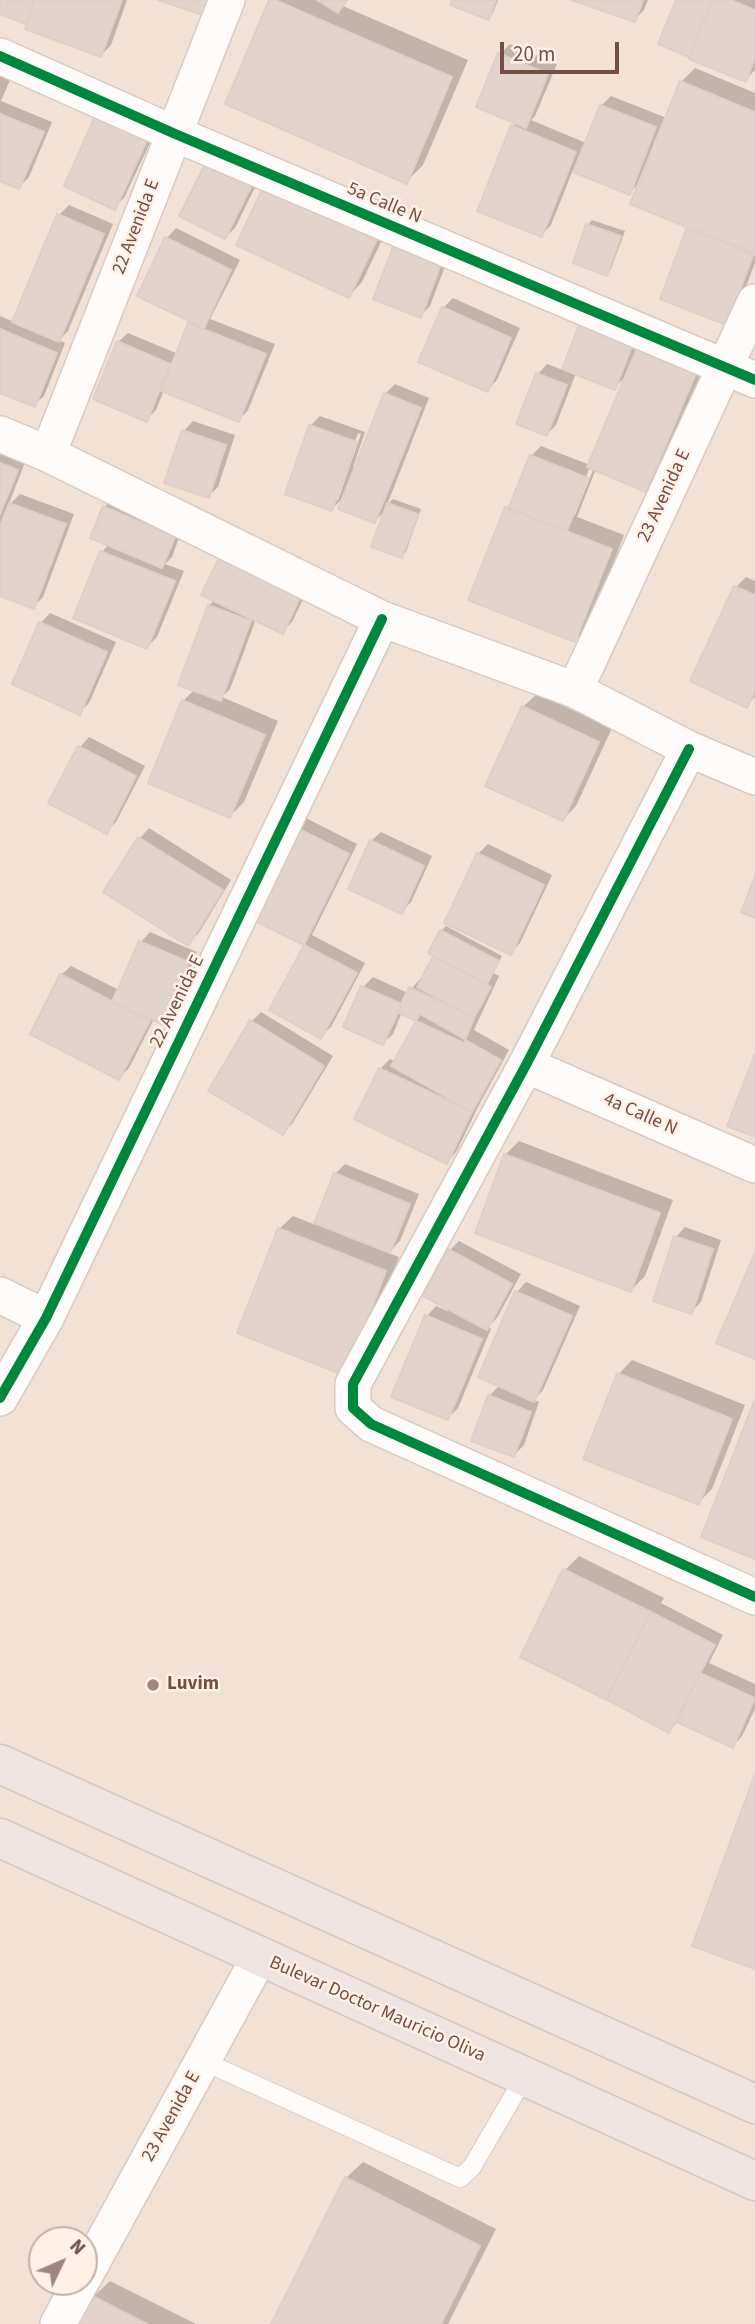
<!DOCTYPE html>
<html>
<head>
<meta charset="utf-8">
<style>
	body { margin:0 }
	#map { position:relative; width:755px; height:2324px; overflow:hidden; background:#f6ede5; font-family:"Source Sans 3",sans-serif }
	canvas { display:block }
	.north { position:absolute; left:28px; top:2226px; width:70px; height:70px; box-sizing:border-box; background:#fff1e5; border:2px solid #c7b0a5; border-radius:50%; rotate:46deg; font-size:19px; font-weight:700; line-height:28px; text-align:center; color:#734f46 }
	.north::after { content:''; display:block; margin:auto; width:24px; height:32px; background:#a1867e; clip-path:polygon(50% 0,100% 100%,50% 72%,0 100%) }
	.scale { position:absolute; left:500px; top:42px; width:119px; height:32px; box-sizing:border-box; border:4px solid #734f46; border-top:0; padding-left:9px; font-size:21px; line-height:24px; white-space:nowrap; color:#734f46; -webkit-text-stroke:5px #fff1e5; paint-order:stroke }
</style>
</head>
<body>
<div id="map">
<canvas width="755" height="2324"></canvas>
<div class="north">N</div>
<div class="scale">20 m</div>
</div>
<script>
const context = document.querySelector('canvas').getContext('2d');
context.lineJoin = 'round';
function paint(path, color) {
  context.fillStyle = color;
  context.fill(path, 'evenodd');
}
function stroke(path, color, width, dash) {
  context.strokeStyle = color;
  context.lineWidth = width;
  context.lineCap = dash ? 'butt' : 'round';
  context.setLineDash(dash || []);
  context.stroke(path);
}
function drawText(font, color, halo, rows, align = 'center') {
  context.font = font + ' "Source Sans 3",sans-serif';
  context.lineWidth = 5;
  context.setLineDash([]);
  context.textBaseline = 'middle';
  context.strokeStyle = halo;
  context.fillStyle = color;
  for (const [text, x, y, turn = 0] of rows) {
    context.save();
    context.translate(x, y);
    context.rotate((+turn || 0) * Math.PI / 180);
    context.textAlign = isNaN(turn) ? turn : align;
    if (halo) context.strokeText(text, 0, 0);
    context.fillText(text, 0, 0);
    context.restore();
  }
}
paint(new Path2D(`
	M0 0H755V2324H0ZM42 2240H84V2282H42Z`), '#f2e1d5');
paint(new Path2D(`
	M0 0H127L111 45 101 55 31 17 25 22 0 13Z
	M271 0H345L343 2H347L343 6 468 60 423 165 406 182Z
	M454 0H498L493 13 489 18Z
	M577 0H648L644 10 634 20Z
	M678 0H755V70L745 80 660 43Z
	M510 44 557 64 535 116 531 120 586 143 601 106 611 96 667 118 681 82 695 68 755 93V263L736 313 689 226 642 180 629 193 573 170 551 225 541 235 513 126 517 122 500 54Z
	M0 59 16 66 1 101 52 122 29 177 19 187 0 179Z
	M158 126 124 198 114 207 66 185Z
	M282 166 392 219 362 282 349 296Z
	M264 169 235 228 225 237 181 216Z
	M69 205 113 224 68 331 59 340 65 343 44 396 34 405 0 392V316L14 322 59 215Z
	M592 220 625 231 611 269 607 274 588 225Z
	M176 228 240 260 210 319 275 344 248 410 239 420 164 390 156 410 146 420 118 342 128 333 178 354 193 321 167 238Z
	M406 234 451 251 430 306 420 316Z
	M453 298 520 328 497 380 487 390 443 308Z
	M584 316 711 352 660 476 646 490 596 469 577 517 624 535 589 626 575 640 506 508 513 501 531 456 541 446 590 465 628 374 614 388 576 373 556 425 547 434 538 374 547 364 563 370ZM589 469 593 470 575 515H571Z
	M395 384 429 398 387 505 393 499 421 509 406 552 401 556 386 510 375 521 345 496 332 509 310 426 320 416 365 432 353 467 356 468 385 394ZM358 433 361 434 338 500H334Z
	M193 421 235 435 218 487 208 496 184 431Z
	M0 449 26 460 8 506 20 494 74 514 43 597 33 607 0 594V531L3 522 0 525Z
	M114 498 183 527 172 557 165 564 184 571 157 637 147 647 102 552 109 544 104 507Z
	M746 577 755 581V697L747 705 736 587Z
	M311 583 292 622 282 632 256 619 230 689 222 697 278 721 244 802 230 816 183 701 195 689 209 606 215 599Z
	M50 613 116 642 89 703 79 713 14 683 41 623Z
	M537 694 612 728 576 806 563 819 523 707Z
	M89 737 145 766 116 822 107 831 80 747Z
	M300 815 357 844 312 935 365 963 331 1027 321 1036 271 1010 306 944 246 914Z
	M149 828 231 880 198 934 188 943 106 891 140 838Z
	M381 832 432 856 411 902 401 912 371 841Z
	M488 844 552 875 520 943 510 953 478 854Z
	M446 926 502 956 493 973 499 976 474 1030 509 1050 481 1101 456 1152 447 1162 380 1069 390 1059 395 1061 418 1020 402 1012 393 1034 383 1043 345 1026 363 987 373 977 408 993 420 979 423 980 436 955 441 931Z
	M150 932 197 952 172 1012 162 1022 154 1019 129 1068 119 1078 61 975 71 966 119 990 141 942Z
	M261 1012 333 1056 292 1124 282 1133 251 1022Z
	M519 1141 673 1200 645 1276 631 1290 505 1155Z
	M345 1164 419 1194 400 1241 388 1253 399 1257 359 1360 279 1229 293 1216 316 1225 335 1174Z
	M685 1227 721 1240 701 1302 691 1312 676 1237Z
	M459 1241 521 1274 497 1318 488 1327 491 1329 458 1408 448 1418 394 1396 427 1316 436 1306 448 1311 449 1308V1251Z
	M526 1282 580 1306 543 1390 534 1400 539 1402 524 1445 514 1455 489 1396 500 1385 480 1376 517 1292Z
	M632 1360 745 1405 712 1489 698 1503 619 1374Z
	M579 1556 664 1598 661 1603 723 1635 709 1663 755 1684V1709L742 1736 733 1746 678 1721 669 1730 565 1570Z
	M363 2162 496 2229 448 2324H273L346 2178Z
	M110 2281 196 2324H80L93 2297Z`), '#0003');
const building = new Path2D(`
	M0 0H34L26 24 0 14Z
	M35 0H122L101 57 25 29Z
	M158 0H208L203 15Z
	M269 0H275L452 77 407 184 225 104Z
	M317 0H347L338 13Z
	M452 0H496L489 20 450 5Z
	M571 0H643L635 22Z
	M676 0H712L689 57 658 44Z
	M712 0H731L755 10V58L746 82 689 59Z
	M498 53 548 74 526 128 476 107Z
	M680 81 755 112V255L630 204Z
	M600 105 656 127 630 195 573 172Z
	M97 112 149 136 115 210 64 186Z
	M0 114 44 132 19 189 0 181Z
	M511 125 576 152 542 237 477 211Z
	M209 156 255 179 225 239 179 216Z
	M267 179 380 233 349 298 236 245Z
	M57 214 104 234 59 342 12 322Z
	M586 224 621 236 607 276 573 263Z
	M687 227 754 253 727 325 660 299Z
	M165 237 231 270 204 328 137 296Z
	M395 242 442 261 421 318 373 299Z
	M442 307 511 338 488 392 418 362Z
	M583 315 636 336 615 390 562 369Z
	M188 323 266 354 239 422 161 391Z
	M0 329 57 353 35 407 0 393Z
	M117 341 170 364 147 422 93 399Z
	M640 341 699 366 646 492 587 467Z
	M536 373 567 385 547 436 516 424Z
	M384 393 421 408 375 523 338 509Z
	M309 425 357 442 332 511 285 494Z
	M182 430 226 445 209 498 164 483Z
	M530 455 588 478 567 531 508 509Z
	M0 463 18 470 0 514Z
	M9 503 66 524 34 609 0 596V526Z
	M387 503 418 514 402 558 371 547Z
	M103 506 175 537 162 568 90 538Z
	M505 507 612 549 575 642 468 600Z
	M100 551 175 581 147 649 73 618Z
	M221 554 302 593 283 634 201 595Z
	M734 586 755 595V691L747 708 690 681Z
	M208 605 251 621 221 701 178 685Z
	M39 622 107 652 80 715 12 684Z
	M182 700 265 735 230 818 148 783Z
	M522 706 599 742 563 821 485 786Z
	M78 746 136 776 107 834 48 803Z
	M289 824 349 854 304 945 243 915Z
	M138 837 223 890 188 946 103 892Z
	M370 840 424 866 402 914 348 889Z
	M477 853 544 885 511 955 444 923Z
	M755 876V918L741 912Z
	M440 930 499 961 487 984 428 953Z
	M139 941 189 962 162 1024 112 1002Z
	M304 945 357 973 321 1039 269 1010Z
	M433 956 491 987 474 1018 417 987Z
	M60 974 150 1021 119 1080 30 1034Z
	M361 986 402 1004 383 1045 343 1027Z
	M409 987 474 1018 464 1043 397 1012Z
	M420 1014 501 1060 472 1112 391 1066Z
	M250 1020 324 1066 283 1135 208 1091Z
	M755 1054V1137L727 1126Z
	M379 1068 472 1112 447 1164 354 1119Z
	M504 1154 660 1213 631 1292 475 1233Z
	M334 1173 410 1204 390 1253 314 1223Z
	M278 1228 386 1271 346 1376 237 1333Z
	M674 1236 713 1249 692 1314 653 1301Z
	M448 1249 512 1284 487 1330 423 1296Z
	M755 1253V1359L716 1343Z
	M515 1291 572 1316 534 1402 478 1377Z
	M425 1315 482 1339 448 1420 391 1397Z
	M617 1373 732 1419 699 1505 583 1459Z
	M488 1395 531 1412 514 1457 471 1441Z
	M755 1399V1559L701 1537Z
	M563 1569 651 1612 607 1700 520 1657Z
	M651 1612 715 1645 669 1733 606 1699Z
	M700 1673 755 1698 733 1748 677 1722Z
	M755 1774V1969L692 1946Z
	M345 2177 480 2246 441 2324H271Z
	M92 2296 147 2324H78Z`);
paint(building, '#e2d4cd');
stroke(building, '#dfcfc7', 2);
const lane = new Path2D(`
	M203 2061 460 2178 472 2167 525 2076`);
const street = new Path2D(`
	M0 56 173 133 755 380
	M0 434 48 454 382 619 575 690 689 749 755 777
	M48 454 227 0
	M575 690 755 302
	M689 749 526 1065 353 1384V1408L371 1424 755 1597
	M526 1065 755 1165
	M0 1295 46 1318
	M0 1398 46 1318 382 619
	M84 2277 260 1956
	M58 2324 81 2282`);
const highway = new Path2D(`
	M0 1764 755 2104
	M0 1838 755 2181`);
stroke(lane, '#d7cac4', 20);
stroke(street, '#d7cac4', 38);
stroke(highway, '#d5c8c3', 41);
stroke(lane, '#fefcfb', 18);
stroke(street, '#fefcfb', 35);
stroke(highway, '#f0e4e2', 38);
stroke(new Path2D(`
	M0 56 173 133 755 380
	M689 749 526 1065 353 1384V1408L371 1424 755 1597
	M0 1398 46 1318 382 619`), '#00873e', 10);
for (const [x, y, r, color] of [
	[153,1685,7,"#a1867e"]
]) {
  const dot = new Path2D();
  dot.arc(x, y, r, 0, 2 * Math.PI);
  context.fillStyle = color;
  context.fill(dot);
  stroke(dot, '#fff1e5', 2.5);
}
drawText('19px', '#734f46', '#fff1e5', [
	["5a Calle N",384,204,23],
	["22 Avenida E",137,227,-69],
	["23 Avenida E",665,496,-65],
	["22 Avenida E",178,1002,-64],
	["4a Calle N",640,1115,24],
	["Bulevar Doctor Mauricio Oliva",377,2010,24],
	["23 Avenida E",172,2117,-61]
]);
drawText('bold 19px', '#734f46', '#fff1e5', [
	["Luvim",167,1685]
], 'left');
</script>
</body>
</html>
